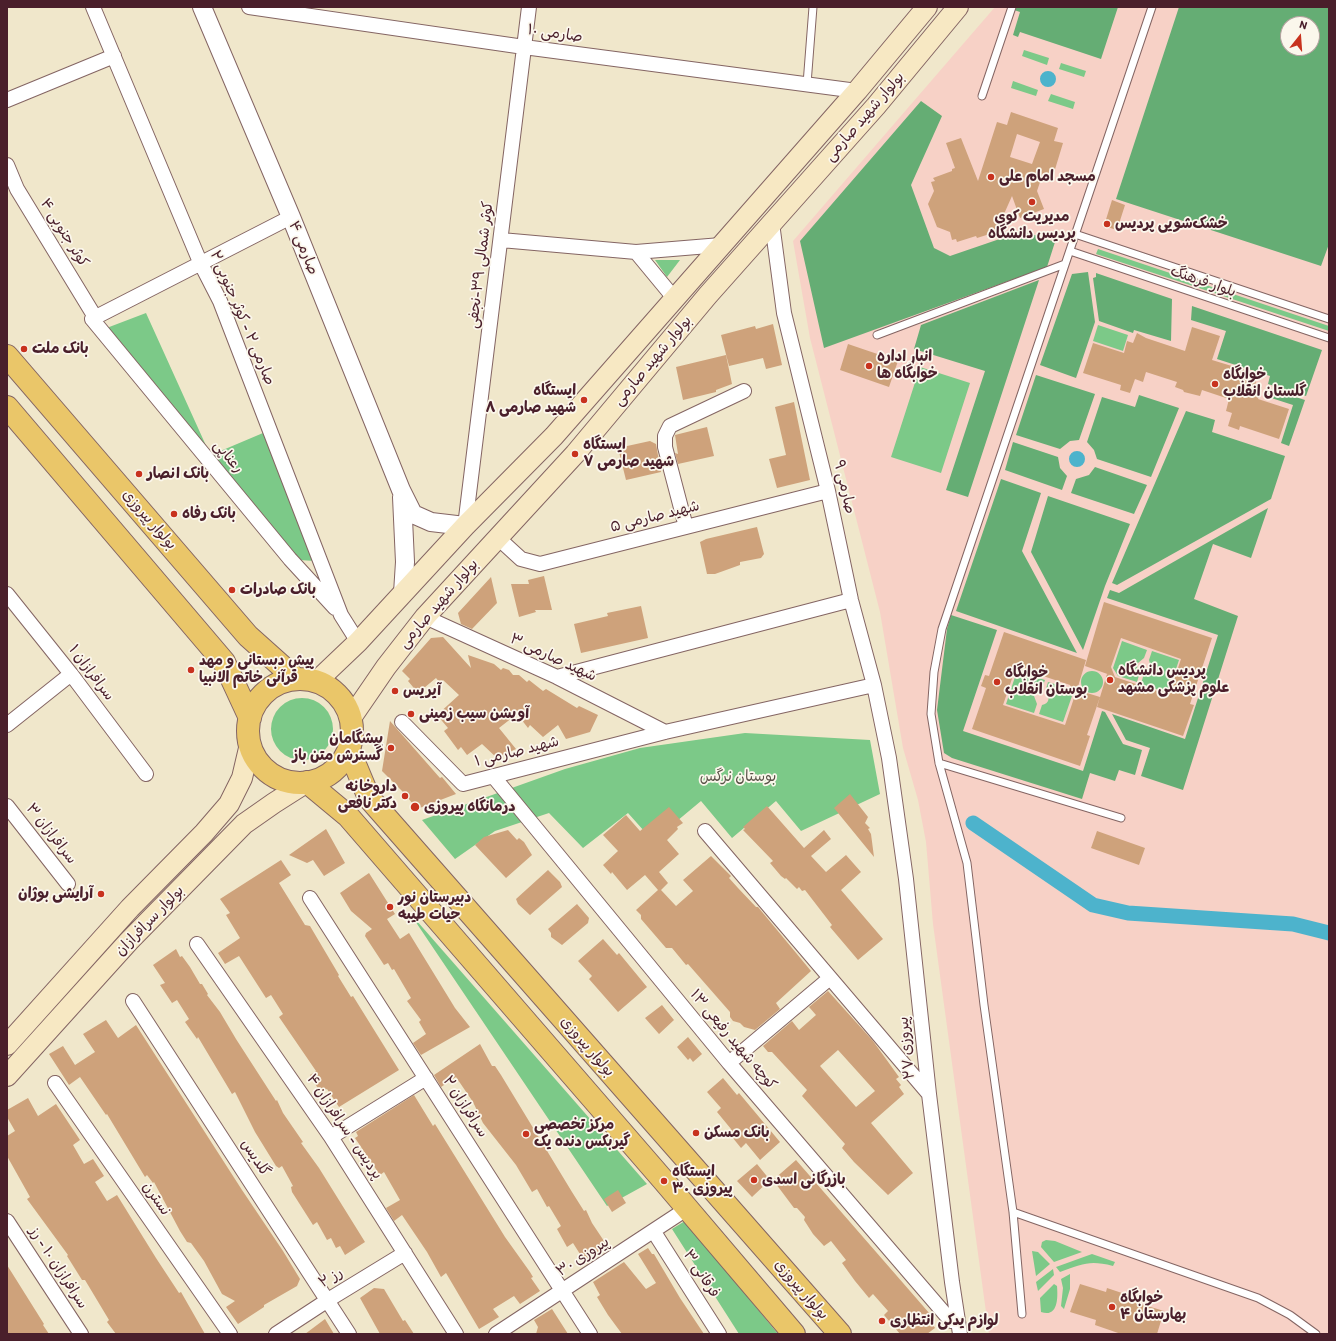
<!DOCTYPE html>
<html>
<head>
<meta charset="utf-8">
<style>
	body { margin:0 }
	#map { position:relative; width:1336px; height:1341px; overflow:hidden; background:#f0e7cb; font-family:Itim,sans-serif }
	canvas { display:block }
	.frame { position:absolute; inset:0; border:8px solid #4a1f2b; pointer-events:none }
	.north { position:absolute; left:1280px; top:16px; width:40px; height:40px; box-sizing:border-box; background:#fbf7ec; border:1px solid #b4a19f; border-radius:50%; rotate:17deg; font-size:11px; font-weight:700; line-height:16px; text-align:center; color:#4a1f2b }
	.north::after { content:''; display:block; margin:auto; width:14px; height:18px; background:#c8321e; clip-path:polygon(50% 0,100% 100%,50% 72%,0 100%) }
</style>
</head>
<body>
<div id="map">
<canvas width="1336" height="1341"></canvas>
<div class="frame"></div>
<div class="north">N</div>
</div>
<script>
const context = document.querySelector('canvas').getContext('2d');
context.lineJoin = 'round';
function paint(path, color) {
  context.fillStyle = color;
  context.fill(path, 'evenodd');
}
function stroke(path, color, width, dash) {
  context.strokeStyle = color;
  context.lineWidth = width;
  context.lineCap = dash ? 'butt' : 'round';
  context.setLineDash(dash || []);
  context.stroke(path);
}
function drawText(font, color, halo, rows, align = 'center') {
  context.font = font + ' Itim,"Playpen Sans Arabic",sans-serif';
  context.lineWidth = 3.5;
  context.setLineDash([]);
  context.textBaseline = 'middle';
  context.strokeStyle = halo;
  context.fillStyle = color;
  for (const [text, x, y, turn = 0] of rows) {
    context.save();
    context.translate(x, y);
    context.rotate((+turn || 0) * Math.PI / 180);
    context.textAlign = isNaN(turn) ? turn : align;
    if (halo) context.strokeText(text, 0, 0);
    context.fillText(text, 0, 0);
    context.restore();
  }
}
paint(new Path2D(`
	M995 7H1329V1334H989L933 924 926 842 918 800 903 748 880 612 810 338 793 241ZM1288 24H1312V48H1288Z`), '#f7d1c6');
paint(new Path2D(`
	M1024 50 1049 58 1047 65 1022 56Z
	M1061 63 1086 71 1084 77 1059 69Z
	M1013 81 1038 90 1036 96 1011 88Z
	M1051 94 1075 102 1073 109 1048 101Z
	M1098 249 1329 326V331L1096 254Z
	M655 260H680L667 277Z
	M146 313 208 450 104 329Z
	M1098 325 1128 335 1123 351 1093 341Z
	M920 367 970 383 941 473 891 457Z
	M263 433 315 561 299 560 211 455Z
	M1122 641 1147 650 1144 658 1138 663 1137 668 1140 672 1137 682 1118 676 1113 668Z
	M1152 651 1179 660 1168 693 1141 684 1144 673 1148 672 1151 668 1149 660Z
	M1017 671 1045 680 1041 691 1036 693 1034 696 1037 704 1034 713 1006 704Z
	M1081 682a11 11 0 1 1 22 0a11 11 0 1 1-22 0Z
	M1048 682 1068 688 1072 696 1063 722 1039 714 1042 705C1049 704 1051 697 1045 692Z
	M271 729a31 31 0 1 1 62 0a31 31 0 1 1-62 0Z
	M745 733 870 740 880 794 801 831 776 801 732 838 701 801 653 841 628 813 583 848 549 813 495 831 455 859 422 820 565 769 640 748Z
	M409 912 647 1184 607 1206Z
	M685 1221 778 1334H739L672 1229Z
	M1046 1240 1055 1241 1082 1252 1054 1262 1041 1247 1042 1242Z
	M1032 1251 1038 1252 1050 1264 1036 1276Z
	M1092 1254 1115 1262 1113 1266C1089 1260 1083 1264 1060 1272L1056 1267Z
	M1053 1269 1054 1275 1038 1291 1036 1282Z
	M1070 1274V1289L1064 1309 1061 1306 1063 1288 1061 1279Z
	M1054 1284 1057 1286C1058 1298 1058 1318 1041 1312L1040 1298Z`), '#7cc988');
paint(new Path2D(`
	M1016 7H1118L1101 59 1020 32 1018 37 1013 35 1020 12 1014 10Z
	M1179 7H1329V244L1321 266 1116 199ZM1288 24H1312V48H1288Z
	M921 101 942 116 911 185 934 248 950 256 1023 231 1055 242 1047 267 824 348 800 241Z
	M1088 272 1095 322 1076 378 1040 365 1072 274Z
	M1096 273 1172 299 1171 341 1134 330 1133 333 1099 321 1093 278 1096 277Z
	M1039 280 968 497 946 490 985 371 914 349 921 325Z
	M1192 306 1322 350 1306 396 1268 384 1270 376 1217 359 1226 331 1191 320Z
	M1036 375 1095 394 1079 440 1070 441 1060 449 1016 435Z
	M1267 388 1305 400 1289 446 1281 443 1293 405 1265 396Z
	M1139 395 1179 408 1151 477 1097 459 1094 450 1087 442 1102 397 1135 407Z
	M1186 411 1215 420 1212 432 1285 456 1271 499 1117 585 1112 583Z
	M1013 442 1058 457 1060 468 1067 476 1062 490 1005 470Z
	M1095 467 1147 485 1134 514 1071 493 1076 479 1089 475Z
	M1001 479 1041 493 1022 551 1077 653 956 611Z
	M1048 496 1130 524 1105 586 1083 650 1031 552Z
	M1268 508 1251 558 1213 544 1194 599 1238 616 1183 790 1141 776 1150 748 1126 740 1112 714 1185 739 1218 635 1107 598 1110 590 1119 593Z
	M951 615 997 630 963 731 1083 771 1102 711 1105 712 1123 744 1142 750 1135 775 1119 770 1115 781 1090 773 1082 799 952 758 944 753 937 710 947 629Z`), '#65ad74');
paint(new Path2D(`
	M1040 79a8 8 0 1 1 16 0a8 8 0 1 1-16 0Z
	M1069 459a8 8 0 1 1 16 0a8 8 0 1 1-16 0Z`), '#4db3cc');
stroke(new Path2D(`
	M973 823 1093 905 1128 913 1293 924 1329 933`), '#4db3cc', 15);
paint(new Path2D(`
	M1011 112 1058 128 1054 141 1063 143 1053 176 1043 173 1037 191 1044 209 1020 218 1012 196 996 232 977 238 976 236 957 242 956 239 952 240 950 232 937 227 928 204 934 191 931 182 935 181 933 178 952 171V169L955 168 946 143 961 138 978 181 997 122 1007 125ZM1017 134 1040 142 1032 164 1010 157Z
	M1112 200 1125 205 1117 230 1104 226Z
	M773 324 782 365 766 369 763 358 729 366 721 335 755 326 756 329Z
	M1192 327 1220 336 1212 360 1258 374 1255 385 1262 387 1258 399 1289 409 1279 439 1240 426 1239 430 1228 426 1232 413 1226 411 1229 399 1202 390 1200 396 1184 392 1183 390 1175 387 1177 382 1146 372 1143 382 1135 379 1130 393 1120 390 1121 385 1083 373 1093 343 1124 353 1127 341 1133 343 1137 333 1146 338 1185 351Z
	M848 344 898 361 889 387 840 370Z
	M726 355 732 384 716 390V392L683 400 676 367Z
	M794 402 810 480 777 488 769 459 786 455 775 407Z
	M707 427 714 456 678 464 675 453 678 454 675 435Z
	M650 441 656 444 661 472 626 480 618 448Z
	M757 527 764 554 761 558 740 562V565L715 574H707L700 542 706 539Z
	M544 576 552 610H535L536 612 519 617 511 584H529L528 580Z
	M491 577 497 603 472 629 461 624 458 613Z
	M1104 602 1212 638 1190 704 1194 705 1183 736 1097 707 1107 674 1113 676 1085 666ZM1121 638 1181 659 1169 695 1115 677 1111 667Z
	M641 606 648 638 581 653 574 624 608 616 607 613Z
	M1004 632 1086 660 1077 690 1100 697 1087 735 1090 736 1080 766 972 729 986 688 981 686 985 675 989 676ZM1016 667 1070 685 1075 695 1065 725 1003 705Z
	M443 637 471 668 468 655 494 664 501 670 503 668 509 670 513 675H519L527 682 529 680 543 691 546 689 577 708 579 706 598 715 590 732 566 739 558 725 543 737 530 725 528 728 517 714 499 728 516 749 497 758 482 744 467 755 461 747 458 750 444 731 448 728 437 715 459 695 443 680 440 683 436 678 418 693 408 681 410 679 402 671 431 638Z
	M390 721 440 778 442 777 456 794 417 809 404 793 382 771Z
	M850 794 868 817 865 823 870 828 868 829 871 834 874 857 834 808Z
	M767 806 804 848 824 830 831 839 811 856 826 872 846 855 861 872 841 890 883 939 858 960 830 927 832 925 805 890 802 891 799 887 797 889 786 878 785 879 781 876 770 863 773 861 743 830 745 829 743 827Z
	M669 807 683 823 677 827 678 829 667 840 679 854 659 872 668 883 661 890 676 906 693 891 683 880 711 856 731 876 729 878 738 888 756 907H758L811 971 776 1003 780 1009 755 1030 744 1027 740 1023 733 1021 730 1017V1012L688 964 686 965 672 948H666L641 919V915L636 910 658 890 645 875 627 890 612 872 611 874 603 865 618 851 603 835 626 815 640 831Z
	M326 829 345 863 324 876 313 860 307 863 289 855Z
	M508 830 517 840 519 838 524 842 532 855 506 878 475 845 484 837Z
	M1097 831 1145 848 1139 865 1091 848Z
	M281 860 291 875 279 883 305 925 310 926 339 975 338 976 351 997 353 996 399 1070 339 1107 327 1089 320 1092 310 1075 316 1071 279 1017 283 1014 271 995 266 998 239 956 225 964 218 953 240 938 226 915 230 913 220 899Z
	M548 870 560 882 562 887 530 915 518 904 516 899Z
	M369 873 395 914 387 919 400 939 409 933 455 1008 470 1027 421 1055 413 1043 426 1034 419 1022 421 1020 407 1001 411 998 394 969 392 970 388 963 384 965 365 936 366 933 372 929 351 911 340 893Z
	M577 904 589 918 588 923 562 945 551 937V933L548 929Z
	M603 939 617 955 619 953 647 987 618 1012 589 979 592 976 578 961Z
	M176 949 180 957 182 956 190 967 200 984H202L208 994 207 995 220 1012 236 1039 276 1101 277 1100 283 1113 303 1142 301 1143 319 1168 365 1242 345 1255 340 1246 336 1248 331 1238 327 1240 317 1222 313 1225 292 1192 291 1187 293 1186 282 1166 279 1168 276 1166 255 1132 235 1092 232 1094 198 1037 197 1039 185 1022 189 1019 177 1000 172 1003 160 985 165 983 153 965Z
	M828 991 873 1041 899 1077 896 1079 901 1085 899 1087 904 1094 871 1123 913 1173 888 1195 854 1162 842 1148 845 1144 802 1096 807 1090 772 1052H768L763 1046 792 1021 799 1030 816 1015 809 1007ZM838 1050 875 1091 856 1107 820 1066Z
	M662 1005 674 1020 659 1034 645 1018Z
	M106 1020 118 1038 136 1025 242 1190 283 1251 300 1279 297 1286 264 1305V1307L238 1324 226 1307 235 1301 222 1294 204 1261 191 1243 187 1242 180 1231 154 1182 153 1183 147 1175 145 1177 107 1114 106 1115 80 1077 69 1085 49 1054 63 1046 75 1065 95 1052 83 1034Z
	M688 1037 702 1054 693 1062 690 1058 688 1060 677 1047Z
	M480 1044 492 1066H495L501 1075 572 1192 584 1211 586 1210 592 1223 608 1247 585 1262 573 1243 567 1247 557 1229 561 1226 549 1206 547 1207 537 1189 532 1192 516 1165 483 1123 473 1102 456 1077 441 1087 434 1075Z
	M723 1078 737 1095 739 1093 780 1142 760 1160 746 1143 741 1148 728 1132 731 1129 717 1112 721 1108 707 1092Z
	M414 1095 433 1126 435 1124 505 1237 530 1272 533 1277 531 1278 540 1291 520 1304 514 1296 493 1309 499 1317 479 1329 446 1273 441 1277 427 1252 402 1215 394 1221 386 1208 400 1200 384 1172 380 1175 355 1138 358 1136 356 1132Z
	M28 1098 38 1116 56 1104 80 1140 73 1145 84 1164 93 1159 104 1176 95 1182 107 1201 117 1195 156 1258 179 1293 181 1292 205 1334H116L107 1322 109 1320 85 1280H82L67 1256 68 1255 27 1199 30 1197 7 1156V1136L15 1131 7 1117V1110Z
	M796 1160 930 1314 928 1317 935 1328 927 1334H900L884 1315 888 1311 873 1294 869 1298 855 1281 842 1263 846 1260 831 1241 824 1246 813 1234 804 1220 805 1217 797 1208H794L773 1180Z
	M757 1164 770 1180 752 1197 737 1181Z
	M618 1190 626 1203 612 1212 604 1199Z
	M648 1248 652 1254H654L680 1298 704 1334H622L608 1315 597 1297 600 1295 593 1282 624 1262 646 1289 656 1283 638 1254Z
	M7 1265 44 1324 43 1325 49 1334H7Z
	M1080 1284 1106 1292 1107 1288 1143 1300 1141 1304 1164 1311 1157 1334H1121L1095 1325 1096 1320 1070 1312Z
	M374 1288 384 1289 403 1321 405 1320 414 1334H380L360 1298Z
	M552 1309 568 1334H536L538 1327 534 1320Z
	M325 1319 334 1334H305Z`), '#cea27b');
const service = new Path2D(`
	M1152 7 942 629 934 672 931 714 939 763 967 863 984 1005 1013 1212 1258 1298 1290 1315 1316 1334
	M807 84 813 7
	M982 96 1012 7
	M1075 234 1329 319
	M1070 251 1329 338
	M877 335 1065 264
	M939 763 1121 818
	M1013 1212 1022 1314`);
const minor = new Path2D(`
	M93 7 200 262 220 301 341 615 358 642
	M249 7 524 47 857 91
	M7 100 114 56
	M7 165 17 189 95 317
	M291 217 92 319 290 559 335 608
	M772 223 784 313 828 491 851 600 874 685 889 758 906 879 929 1094 952 1282 960 1334
	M501 240 636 252 721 245
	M636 252 674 298
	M465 526 529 7
	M686 527 665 447V436L670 426 744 391
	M497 537 521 559 540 564 828 491
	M7 594 71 674 146 774
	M425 617 557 677 665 732
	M557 677 851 600
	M402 722 463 784 665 732 874 685
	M7 725 71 674
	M493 776 729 1063 951 1321
	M7 806 68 884
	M705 831 929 1094
	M310 898 590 1334
	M197 944 331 1137 456 1334
	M133 1001 349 1334
	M729 1063 830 978
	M55 1083 230 1334
	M331 1137 426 1078
	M7 1221 81 1334
	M654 1232 719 1334
	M276 1334 328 1300 405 1253
	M496 1334 688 1208`);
const tertiary = new Path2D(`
	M202 7 291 217 401 490 413 514 431 522 465 526
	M402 497 405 562 403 593`);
const secondary = new Path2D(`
	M317 681 358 642 465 526 554 436 857 91 927 7
	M351 718 386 667 425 617 575 454 708 295 876 106 958 7
	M7 1045 130 908 204 833 229 804 242 778 250 744
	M7 1076 129 941 244 824 274 803 307 782`);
const primary = new Path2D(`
	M7 356 248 636 296 679
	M7 407 224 662 250 718
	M248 731a52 52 0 1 1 104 0a52 52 0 1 1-104 0Z
	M349 750 369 798 840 1334
	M307 782 348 816 664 1181 794 1334`);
stroke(service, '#846563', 9);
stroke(minor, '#846563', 16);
stroke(tertiary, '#846563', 20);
stroke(secondary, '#846563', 22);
stroke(primary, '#846563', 24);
stroke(service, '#fff', 7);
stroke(minor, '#fff', 14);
stroke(tertiary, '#fff', 18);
stroke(secondary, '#f7e8c3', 20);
stroke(primary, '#eac669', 22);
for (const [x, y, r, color] of [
	[991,177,4,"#c8321e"],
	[1032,202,4,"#c8321e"],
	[1107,224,4,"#c8321e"],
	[24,349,4,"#c8321e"],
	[869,366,4,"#c8321e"],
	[1215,384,4,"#c8321e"],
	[584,400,4,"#c8321e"],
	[575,454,4,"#c8321e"],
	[139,474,4,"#c8321e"],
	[174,514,4,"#c8321e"],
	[232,590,4,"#c8321e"],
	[191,670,4,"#c8321e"],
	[1110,680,4,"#c8321e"],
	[997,682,4,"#c8321e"],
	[395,691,4,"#c8321e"],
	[411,714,4,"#c8321e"],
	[391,748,4,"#c8321e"],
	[405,796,4,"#c8321e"],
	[415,807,5,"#c8321e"],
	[101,894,4,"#c8321e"],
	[390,907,4,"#c8321e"],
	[696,1133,4,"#c8321e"],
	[526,1134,4,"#c8321e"],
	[754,1180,4,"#c8321e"],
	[664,1181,4,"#c8321e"],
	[1112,1307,4,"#c8321e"],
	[882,1321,4,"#c8321e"]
]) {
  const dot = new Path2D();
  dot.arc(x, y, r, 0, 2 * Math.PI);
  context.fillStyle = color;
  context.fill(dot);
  stroke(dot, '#fbf7ec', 1.5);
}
drawText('15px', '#4a1f2b', '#fbf7ec', [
	["صارمی ۱۰",555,34,8],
	["بولوار شهید صارمی",865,117,-49],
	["کوثر جنوبی ۴",64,233,58],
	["صارمی ۴",303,248,68],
	["کوثر شمالی ۳۹-نجفی",481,265,-83],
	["بلوار فرهنگ",1203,282,19],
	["صارمی ۲ - کوثر جنوبی ۲",242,318,67],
	["بولوار شهید صارمی",653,361,-50],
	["رعناپی",228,457,50],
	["صارمی ۹",844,487,77],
	["شهید صارمی ۵",655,517,-14],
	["بولوار پیروزی",149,520,49],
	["بولوار شهید صارمی",439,604,-49],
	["شهید صارمی ۳",553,658,25],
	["سرافرازان ۱",91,673,53],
	["شهید صارمی ۱",517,752,-14],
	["سرافرازان ۳",51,834,52],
	["بولوار سرافرازان",150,921,-46],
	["کوچه شهید رفیعی ۱۳",733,1040,50],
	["بولوار پیروزی",587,1047,49],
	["پیروزی ۲۷",907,1048,-96],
	["سرافرازان ۲",465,1107,57],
	["پردیس - سرافرازان ۴",344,1127,56],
	["گلدیس",255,1158,57],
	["نسترن",156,1199,55],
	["پیروزی ۳۰",583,1257,-33],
	["سرافرازان ۱۰ - رز",58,1268,57],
	["فرقانی ۳",701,1274,57],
	["رز ۲",331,1278,-31],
	["بولوار پیروزی",801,1290,49]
]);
drawText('bold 15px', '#4a1f2b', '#fbf7ec', [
	["مسجد امام علی",999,177],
	["مدیریت کوی",1032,217,"center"],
	["پردیس دانشگاه",1032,234,"center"],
	["خشک‌شویی پردیس",1115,224],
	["بانک ملت",32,349],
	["انبار اداره",877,357],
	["خوابگاه ها",877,374],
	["خوابگاه",1223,375],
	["گلستان انقلاب",1223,392],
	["ایستگاه",576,391,"right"],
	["شهید صارمی ۸",576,408,"right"],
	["ایستگاه",583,445],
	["شهید صارمی ۷",583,462],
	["بانک انصار",147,474],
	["بانک رفاه",182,514],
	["بانک صادرات",240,590],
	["پیش دبستانی و مهد",199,661],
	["قرآنی خاتم الانبیا",199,678],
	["پردیس دانشگاه",1118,671],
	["علوم پزشکی مشهد",1118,688],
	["خوابگاه",1005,673],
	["بوستان انقلاب",1005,690],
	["آیریس",403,691],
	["آویشن سیب زمینی",419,714],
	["پیشگامان",383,739,"right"],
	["گسترش متن باز",383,756,"right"],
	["داروخانه",397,787,"right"],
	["دکتر نافعی",397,804,"right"],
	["درمانگاه پیروزی",424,807],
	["آرایشی بوژان",93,894,"right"],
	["دبیرستان نور",398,898],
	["حیات طیبه",398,915],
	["مرکز تخصصی",534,1125],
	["گیربکس دنده یک",534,1142],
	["بانک مسکن",704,1133],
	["ایستگاه",672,1172],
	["پیروزی ۳۰",672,1189],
	["بازرگانی اسدی",762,1180],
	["خوابگاه",1120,1298],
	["بهارستان ۴",1120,1315],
	["لوازم یدکی انتظاری",890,1321]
], 'left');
drawText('15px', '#595247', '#fbf7ec', [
	["بوستان نرگس",738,777]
]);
</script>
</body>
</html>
